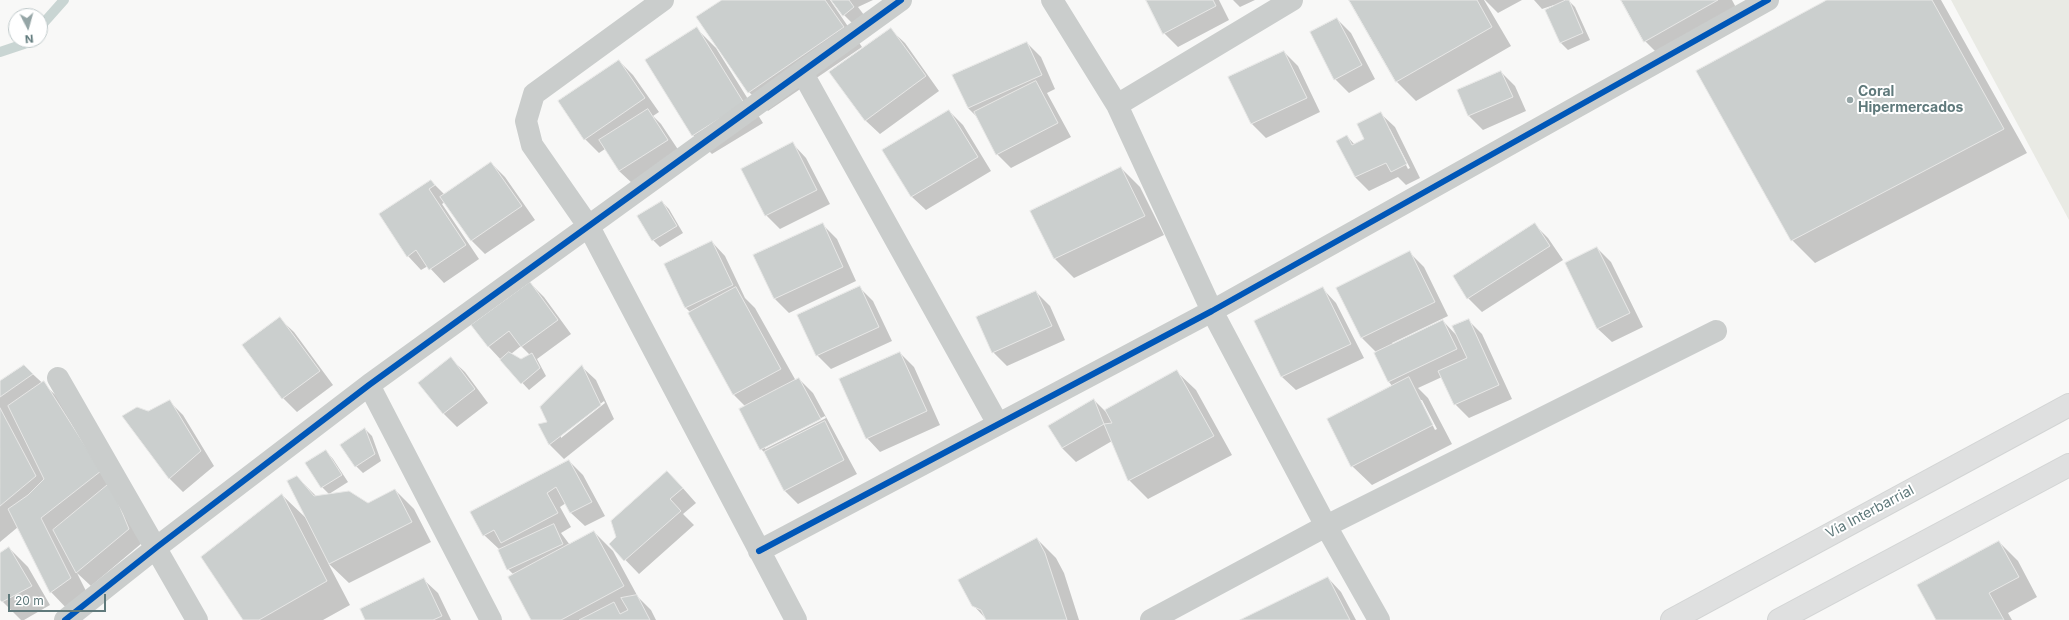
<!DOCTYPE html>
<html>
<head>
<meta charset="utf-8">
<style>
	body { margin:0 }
	#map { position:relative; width:2069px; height:620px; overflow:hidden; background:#f8f8f7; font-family:Inter,sans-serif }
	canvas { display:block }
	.north { position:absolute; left:8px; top:8px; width:40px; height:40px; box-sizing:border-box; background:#fff; border:1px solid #bfc9ca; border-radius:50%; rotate:174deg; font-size:11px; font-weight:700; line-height:16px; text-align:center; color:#5f797b }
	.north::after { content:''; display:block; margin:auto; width:14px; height:18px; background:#95a5a6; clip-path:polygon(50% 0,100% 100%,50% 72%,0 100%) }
	.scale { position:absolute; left:8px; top:594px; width:98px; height:18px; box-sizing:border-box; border:2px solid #5f797b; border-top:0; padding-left:5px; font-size:12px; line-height:14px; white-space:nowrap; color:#5f797b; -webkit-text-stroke:3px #fff; paint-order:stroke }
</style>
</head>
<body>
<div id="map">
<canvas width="2069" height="620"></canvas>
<div class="north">N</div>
<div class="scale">20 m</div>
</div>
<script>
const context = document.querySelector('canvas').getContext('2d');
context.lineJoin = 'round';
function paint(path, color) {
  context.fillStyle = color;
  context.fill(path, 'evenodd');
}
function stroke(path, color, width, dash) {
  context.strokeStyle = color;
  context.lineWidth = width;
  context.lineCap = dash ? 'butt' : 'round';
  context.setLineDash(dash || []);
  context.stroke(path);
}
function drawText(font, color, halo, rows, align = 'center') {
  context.font = font + ' Inter,sans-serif';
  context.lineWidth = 4;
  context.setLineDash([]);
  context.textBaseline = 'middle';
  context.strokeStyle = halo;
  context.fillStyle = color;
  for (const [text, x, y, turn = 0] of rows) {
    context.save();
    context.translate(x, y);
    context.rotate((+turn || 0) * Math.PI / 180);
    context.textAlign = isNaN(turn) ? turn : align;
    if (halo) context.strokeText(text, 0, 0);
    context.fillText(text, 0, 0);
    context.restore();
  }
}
paint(new Path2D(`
	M1951 0H2069V220Z`), '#e9eae4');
paint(new Path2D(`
	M723 0H830L862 47 768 111 749 92Z
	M833 0H873L858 7 873 27 863 34 844 15Z
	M1147 0H1219L1229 20 1178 47 1164 33Z
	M1233 0H1255L1240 7Z
	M1350 0H1484L1511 46 1416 101 1397 82Z
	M1485 0H1522L1498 13Z
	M1534 0H1568L1575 7 1590 40 1568 50 1561 43 1554 5 1542 9Z
	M1622 0H1732L1741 17 1664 60 1645 41Z
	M1829 0H1941L2027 153 1815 263 1792 240Z
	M1337 19 1351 33 1375 79 1349 93 1335 79Z
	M697 29 716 48 763 123 712 154 693 135Z
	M891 30 905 43 939 91 880 134 866 121 831 73Z
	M1027 43 1041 57 1055 89 1047 93 1071 137 1011 168 997 154 977 117 968 108Z
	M1284 52 1298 66 1320 112 1266 138 1252 124 1230 77Z
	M619 61 633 75 659 112 653 116 661 124 681 154 633 184 619 171 605 149 599 153 585 139Z
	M1501 72 1515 86 1526 111 1483 130 1469 116 1458 90Z
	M949 111 963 125 991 171 926 210 912 197 884 150Z
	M1381 114 1395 127 1420 178 1406 185 1398 177 1369 191 1355 177 1338 141 1347 136 1355 145 1366 139ZM1388 129H1390L1410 168 1408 169Z
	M793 144 806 158 830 204 780 229 766 215Z
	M491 163 505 177 535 220 485 254 471 240 445 202 442 204 479 259 444 283 428 266 421 270 408 256 431 181 445 195Z
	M1121 168 1140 187 1164 235 1074 278 1055 259 1031 212Z
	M662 202 669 209 683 233 660 247 653 240Z
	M1534 224 1548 238 1563 260 1482 312 1468 298 1454 276Z
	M823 225 837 239 856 281 789 313 775 299 755 256Z
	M712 242 725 256 745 298 755 308 796 381 799 379 813 393 857 474 798 504 784 490 767 455 761 449 746 407 734 395 689 314 691 313 685 307ZM825 416 826 418 765 449V447Z
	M1597 248 1611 262 1643 327 1612 342 1598 329 1566 264Z
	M1410 253 1424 267 1448 316 1392 343 1393 345 1443 321 1458 337 1468 320 1482 334 1512 399 1469 418 1455 404 1442 377 1418 388 1428 398 1452 444 1372 485 1352 466 1393 387 1389 382 1375 354 1377 353 1362 338 1337 288ZM1420 400H1422L1437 429 1435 430Z
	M530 283 544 297 571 334 537 359 546 376 529 390 489 347 473 325ZM521 346 530 355 522 360 511 354Z
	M859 287 873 301 892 341 831 369 817 355Z
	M1323 289 1336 303 1364 358 1296 390 1282 377Z
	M1036 292 1050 306 1065 340 1007 366 993 352Z
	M280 319 294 332 333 385 297 412 283 398 243 345Z
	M900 353 914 367 940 425 880 452 867 438Z
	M451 359 465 372 488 403 457 427 443 413Z
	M24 366 63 402 142 543 91 586 77 573 89 597 70 612 51 592 18 527 0 542V383Z
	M582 367 596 380 614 419 564 459 550 445 540 425 549 423ZM604 401 605 403 561 438V435Z
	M1176 371 1196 390 1232 455 1148 499 1129 480 1112 441 1076 462 1062 448 1050 426 1094 400 1109 415Z
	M169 401 183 415 214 466 183 492 169 478 148 412Z
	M365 429 372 436 381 461 363 473 356 466Z
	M326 451 333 459 348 482 329 494 322 487Z
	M569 461 583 475 605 516 585 526 571 513 566 503 560 507 571 527 561 533 570 545 594 532 613 551 638 597 651 610 656 620H532L514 575 508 569 499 549 484 535 472 512Z
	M297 477 316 496 368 504 395 490 414 509 431 542 349 583 328 563 350 605 323 620H244L282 495 307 519Z
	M681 486 696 503 683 514 694 525 639 574 610 544Z
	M1037 539 1056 558 1064 573 1079 620H987L973 605Z
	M1999 542 2018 561 2037 597 2008 613 2012 620H1937Z
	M9 548 28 567 50 605 24 620H21L0 599V554Z
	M1328 578 1341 592 1356 620H1242Z
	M424 580 438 593 451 620H367Z`), '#0003');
stroke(new Path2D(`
	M40 27 64 0
	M0 52 24 44 28 40`), '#c9d5d3', 10);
const building = new Path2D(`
	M722 0H825L844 27 748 93 696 17Z
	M831 0H849L854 7 843 16Z
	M1146 0H1213L1216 6 1163 34Z
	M1349 0H1477L1492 27 1396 82Z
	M1566 0H1569L1583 33 1560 43 1545 10Z
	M1621 0H1718L1644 42Z
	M1827 0H1932L2004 129 1791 241 1696 71Z
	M1337 18 1362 65 1334 80 1310 32Z
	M697 27 744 103 692 136 645 60Z
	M891 28 926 76 865 121 829 72Z
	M1027 42 1042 75 968 108 952 75Z
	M1284 51 1307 98 1251 124 1228 77Z
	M619 60 645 98 584 140 558 101Z
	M1501 71 1513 97 1468 116 1457 90Z
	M1036 81 1058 123 996 155 974 112Z
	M648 109 668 140 619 171 599 140Z
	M949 110 978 157 911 197 882 150Z
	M1381 112 1407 164 1391 172 1386 163 1355 177 1336 141 1347 135 1352 145 1364 139 1357 124Z
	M793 142 817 190 765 216 741 169Z
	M491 162 522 206 471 241 440 197Z
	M1121 167 1145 216 1054 259 1030 211Z
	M431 180 435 185 429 189 466 245 429 270 416 250 407 257 379 214Z
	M662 201 677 226 652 241 637 216Z
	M823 223 843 267 774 299 753 255Z
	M1535 223 1550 246 1467 299 1453 276Z
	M712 241 733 285 685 308 664 264Z
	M1597 247 1630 313 1597 329 1565 263Z
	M1410 251 1435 302 1361 338 1336 288Z
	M530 282 558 320 521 347 509 331 488 347 471 325Z
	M860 286 879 327 816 356 797 315Z
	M736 287 781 369 733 395 688 313Z
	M1323 287 1351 344 1281 377 1254 321Z
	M1036 291 1052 326 992 353 976 317Z
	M280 317 320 371 282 399 242 345Z
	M1469 319 1499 385 1454 405 1438 371 1467 358 1452 326Z
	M1443 320 1457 349 1388 382 1374 353Z
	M509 352 521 359 532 353 540 368 521 384 500 360Z
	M900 352 927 411 866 439 839 379Z
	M451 357 475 389 443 414 418 383Z
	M24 365 33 374 0 397V381Z
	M582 365 601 405 549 445 538 424 547 422 540 407Z
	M1177 370 1214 436 1128 481 1104 424 1112 423 1105 410Z
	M1409 377 1433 425 1351 467 1327 419Z
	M799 378 821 419 760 450 739 409Z
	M44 381 101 471 41 518 71 578 50 593 8 509 28 495 44 479 8 406Z
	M1094 399 1104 424 1062 448 1048 426Z
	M170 400 201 451 169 479 122 416 137 407 148 411Z
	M0 408 36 476 0 506Z
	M825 421 844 460 784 491 764 452Z
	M365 428 375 454 355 467 340 445Z
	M326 450 342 475 321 488 305 463Z
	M569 460 592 502 570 513 556 487 547 493 558 513 501 543 494 530 483 536 470 512Z
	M667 471 683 488 670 499 681 511 624 561 609 544 616 537 611 521Z
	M297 476 314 496 349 491 368 503 395 489 412 522 329 564 287 481Z
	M110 483 129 529 76 573 53 530Z
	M282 494 327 581 259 620H243L201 557Z
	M554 524 563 544 507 570 498 550Z
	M594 531 624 586 561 620H531L508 577Z
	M1037 538 1045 553 1067 620H986L981 610 972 606 958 580Z
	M1999 541 2019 577 1989 593 2004 620H1936L1917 585Z
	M9 547 32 586 2 602 0 600V553Z
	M1328 577 1350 620H1240Z
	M424 578 442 616 433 620H365L360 609Z
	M637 595 650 620H579L614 602 620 614 628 610 621 598Z`);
paint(building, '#cbcfce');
stroke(building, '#e7e7e6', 1);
const secondary = new Path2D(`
	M1672 620 2069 405
	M1779 620 2069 465`);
stroke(secondary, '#d2d4d4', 24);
stroke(new Path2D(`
	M663 0 534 94 526 121 532 145 589 227 796 620
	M1052 0 1117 105
	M1292 0 1117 105 1212 311 1326 526 1379 620
	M802 72 998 424
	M58 378 197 620
	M369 385 491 620
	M759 551 1212 311 1768 0
	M65 620 157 547 369 385 901 0
	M1151 620 1326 526 1716 331`), '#cacdcc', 22);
stroke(secondary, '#dfe0e0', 22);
stroke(new Path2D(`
	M759 551 1212 311 1768 0
	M65 620 157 547 369 385 901 0`), '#0057b8', 6);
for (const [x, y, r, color] of [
	[1850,100,4,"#95a5a6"]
]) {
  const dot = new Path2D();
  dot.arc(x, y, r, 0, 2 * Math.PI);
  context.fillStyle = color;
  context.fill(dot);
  stroke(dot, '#fff', 1.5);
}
drawText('bold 14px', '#5f797b', '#fff', [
	["Coral",1858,92],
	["Hipermercados",1858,108]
], 'left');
drawText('14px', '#5f797b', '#fff', [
	["Vía Interbarrial",1870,512,-28]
]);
</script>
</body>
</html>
